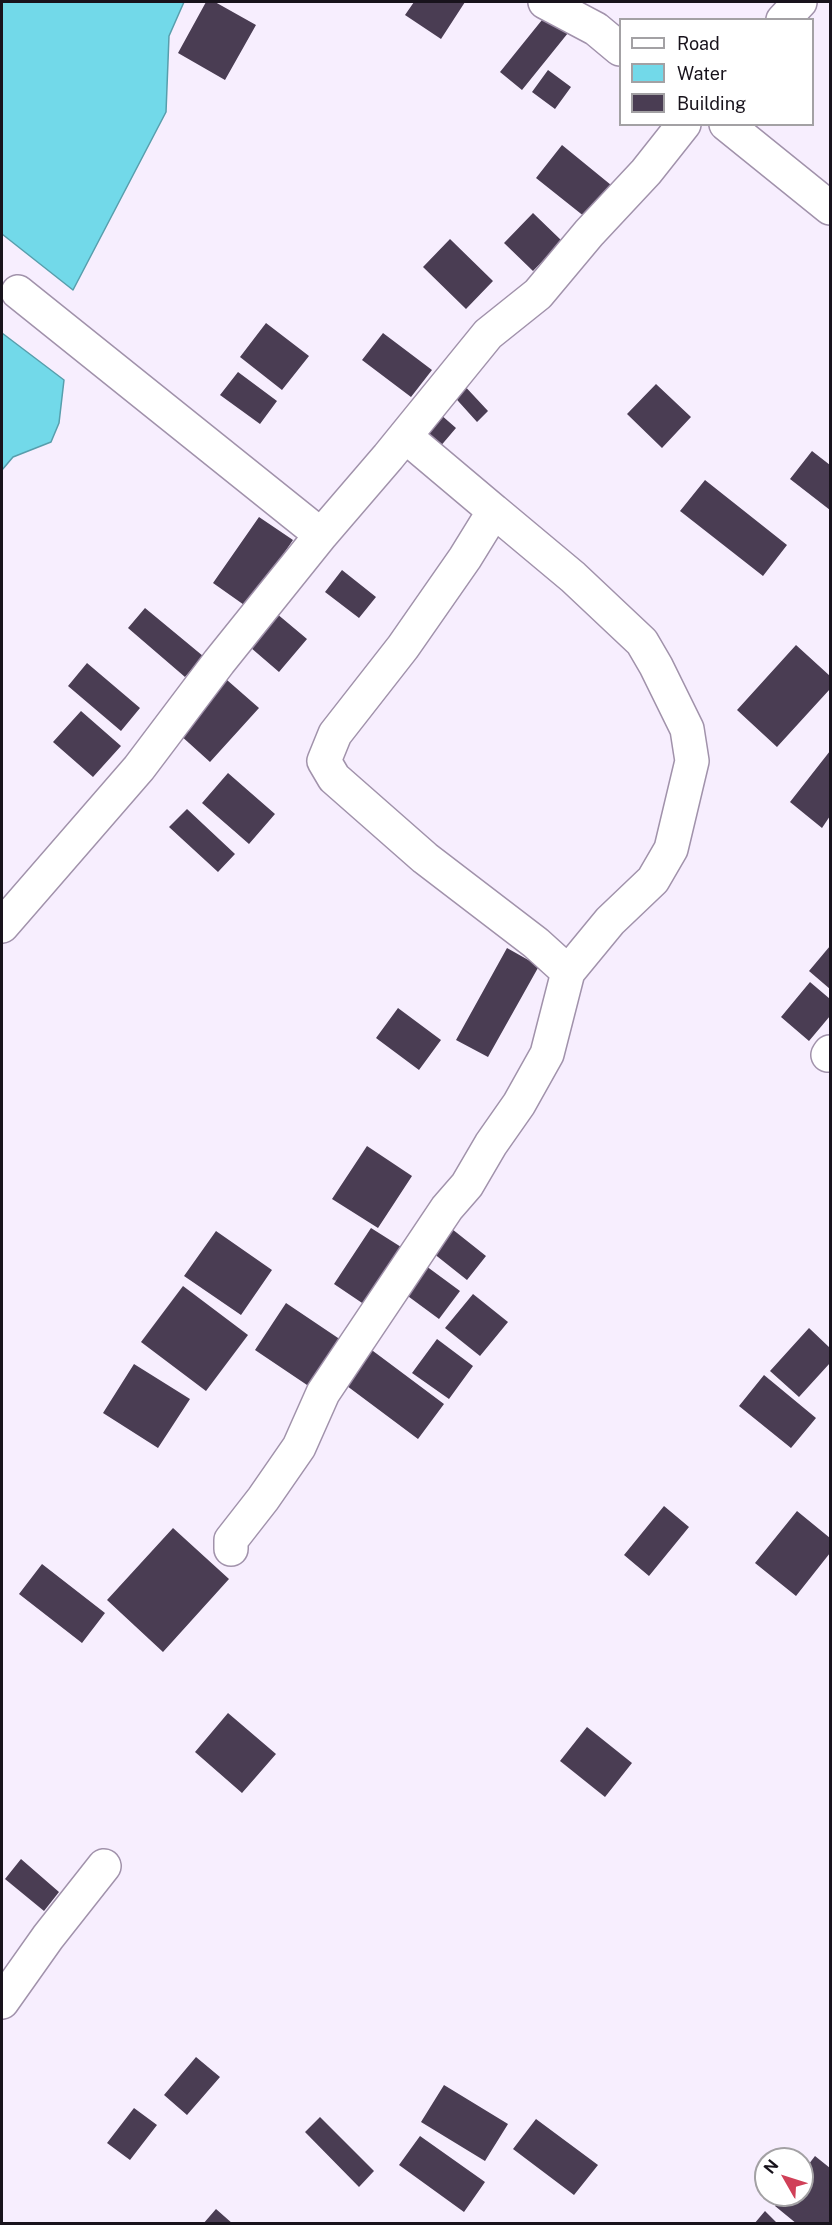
<!DOCTYPE html>
<html>
<head>
<meta charset="utf-8">
<style>
	body { margin:0 }
	#map { position:relative; width:832px; height:2225px; overflow:hidden; background:#f7eefe; font-family:"Public Sans",sans-serif }
	canvas { display:block }
	.frame { position:absolute; inset:0; border:3px solid #18131c; pointer-events:none }
	.legend { position:absolute; left:619px; top:18px; width:195px; height:108px; box-sizing:border-box; background:#fff; border:2px solid #a3a1a4; margin:0; padding:8px 10px; list-style:none; font-size:18px; color:#18131c }
	.legend li { display:flex; align-items:center; gap:12px; height:30px }
	.legend b { width:30px; border:2px solid #a3a1a4 }
	.north { position:absolute; left:754px; top:2147px; width:60px; height:60px; box-sizing:border-box; background:#fff; border:2px solid #a3a1a4; border-radius:50%; rotate:309deg; font-size:16px; font-weight:700; line-height:24px; text-align:center; color:#18131c }
	.north::after { content:''; display:block; margin:auto; width:21px; height:27px; background:#d04058; clip-path:polygon(50% 0,100% 100%,50% 72%,0 100%) }
</style>
</head>
<body>
<div id="map">
<canvas width="832" height="2225"></canvas>
<div class="frame"></div>
<ul class="legend">
<li><b style="height:8px;background:#fff"></b>Road</li>
<li><b style="height:16px;background:#72d9e9"></b>Water</li>
<li><b style="height:16px;background:#4a3d53"></b>Building</li>
</ul>
<div class="north">N</div>
</div>
<script>
const context = document.querySelector('canvas').getContext('2d');
context.lineJoin = 'round';
function paint(path, color) {
  context.fillStyle = color;
  context.fill(path, 'evenodd');
}
function stroke(path, color, width, dash) {
  context.strokeStyle = color;
  context.lineWidth = width;
  context.lineCap = dash ? 'butt' : 'round';
  context.setLineDash(dash || []);
  context.stroke(path);
}
const water = new Path2D(`
	M2 2H184L169 36 166 112 73 290 2 234Z
	M2 333 64 380 59 423 51 442 13 457 2 470Z`);
paint(water, '#72d9e9');
stroke(water, '#579eac', 1.5);
paint(new Path2D(`
	M206 2H215L256 25 225 80 178 53Z
	M414 2H465L441 39 405 15Z
	M546 15 568 33 522 90 500 72Z
	M548 70 571 87 555 109 532 92Z
	M562 145 611 185 585 217 536 178Z
	M533 213 562 241 533 271 504 243Z
	M450 239 493 281 466 309 423 267Z
	M266 323 309 356 282 390 240 357Z
	M383 333 432 370 411 397 362 360Z
	M238 372 277 401 260 424 220 395Z
	M461 382 488 411 477 422 450 392Z
	M656 384 691 417 662 448 627 414Z
	M440 414 456 428 433 455 417 441Z
	M812 451 830 465V510L790 479Z
	M705 480 787 545 763 576 680 511Z
	M259 517 293 540 247 607 213 583Z
	M342 570 376 597 359 618 325 592Z
	M145 608 203 656 185 677 128 628Z
	M270 608 307 639 279 672 243 641Z
	M796 645 830 676V689L777 747 737 710Z
	M87 663 140 708 121 731 68 686Z
	M227 680 259 708 210 762 179 734Z
	M81 711 121 746 93 777 53 742Z
	M830 751V816L822 828 790 802Z
	M228 773 275 814 249 844 202 803Z
	M187 809 235 854 218 872 169 827Z
	M830 946V989L809 971Z
	M507 948 539 966 488 1057 456 1040Z
	M810 982 830 999V1016L809 1041 781 1017Z
	M398 1008 441 1040 419 1070 376 1038Z
	M367 1146 412 1176 378 1228 332 1199Z
	M371 1228 409 1252 371 1309 334 1284Z
	M452 1229 486 1256 467 1280 433 1253Z
	M216 1231 272 1270 241 1315 184 1276Z
	M422 1263 460 1291 439 1319 401 1291Z
	M183 1286 248 1335 206 1391 141 1342Z
	M473 1294 508 1322 480 1356 445 1328Z
	M286 1303 341 1340 310 1387 255 1350Z
	M809 1328 830 1348V1363L799 1397 770 1371Z
	M437 1339 473 1366 449 1399 412 1373Z
	M365 1345 444 1404 418 1439 339 1380Z
	M134 1364 190 1399 158 1448 103 1413Z
	M764 1375 816 1418 791 1448 739 1406Z
	M664 1506 689 1527 649 1576 624 1555Z
	M797 1511 830 1538V1553L796 1596 755 1563Z
	M173 1528 229 1579 163 1652 107 1600Z
	M42 1564 105 1613 82 1643 19 1594Z
	M228 1713 276 1754 242 1793 195 1752Z
	M587 1727 632 1763 605 1797 560 1761Z
	M21 1859 59 1892 44 1911 5 1879Z
	M196 2057 220 2077 187 2115 164 2095Z
	M444 2085 508 2124 485 2161 421 2122Z
	M134 2108 157 2125 130 2160 107 2143Z
	M320 2117 374 2171 359 2187 305 2132Z
	M536 2119 598 2165 574 2195 513 2149Z
	M420 2136 485 2182 464 2212 399 2165Z
	M815 2156 830 2168V2222L797 2224 775 2206 784 2195H802V2173Z
	M216 2209 233 2224H203Z
	M765 2211 778 2224H754Z`), '#4a3d53');
const minor = new Path2D(`
	M545 2 596 29 620 49
	M783 20 800 2
	M726 124 830 208
	M18 292 321 535
	M494 511 573 577 642 642 656 666 687 729 692 761 671 849 653 880 610 921 568 972
	M2 926 139 768 219 662 321 535 388 457 488 334 538 294 589 233 646 172 684 124
	M828 1055 830 1052
	M231 1549V1540L263 1499 299 1447 323 1393 447 1208 467 1185 491 1144 519 1104 547 1054 568 972 536 943 425 858 334 778 324 761 335 734 403 647 465 558 494 511 405 436
	M2 2002 48 1937 104 1866`);
stroke(minor, '#a192ab', 36);
stroke(minor, '#fff', 33);
</script>
</body>
</html>
